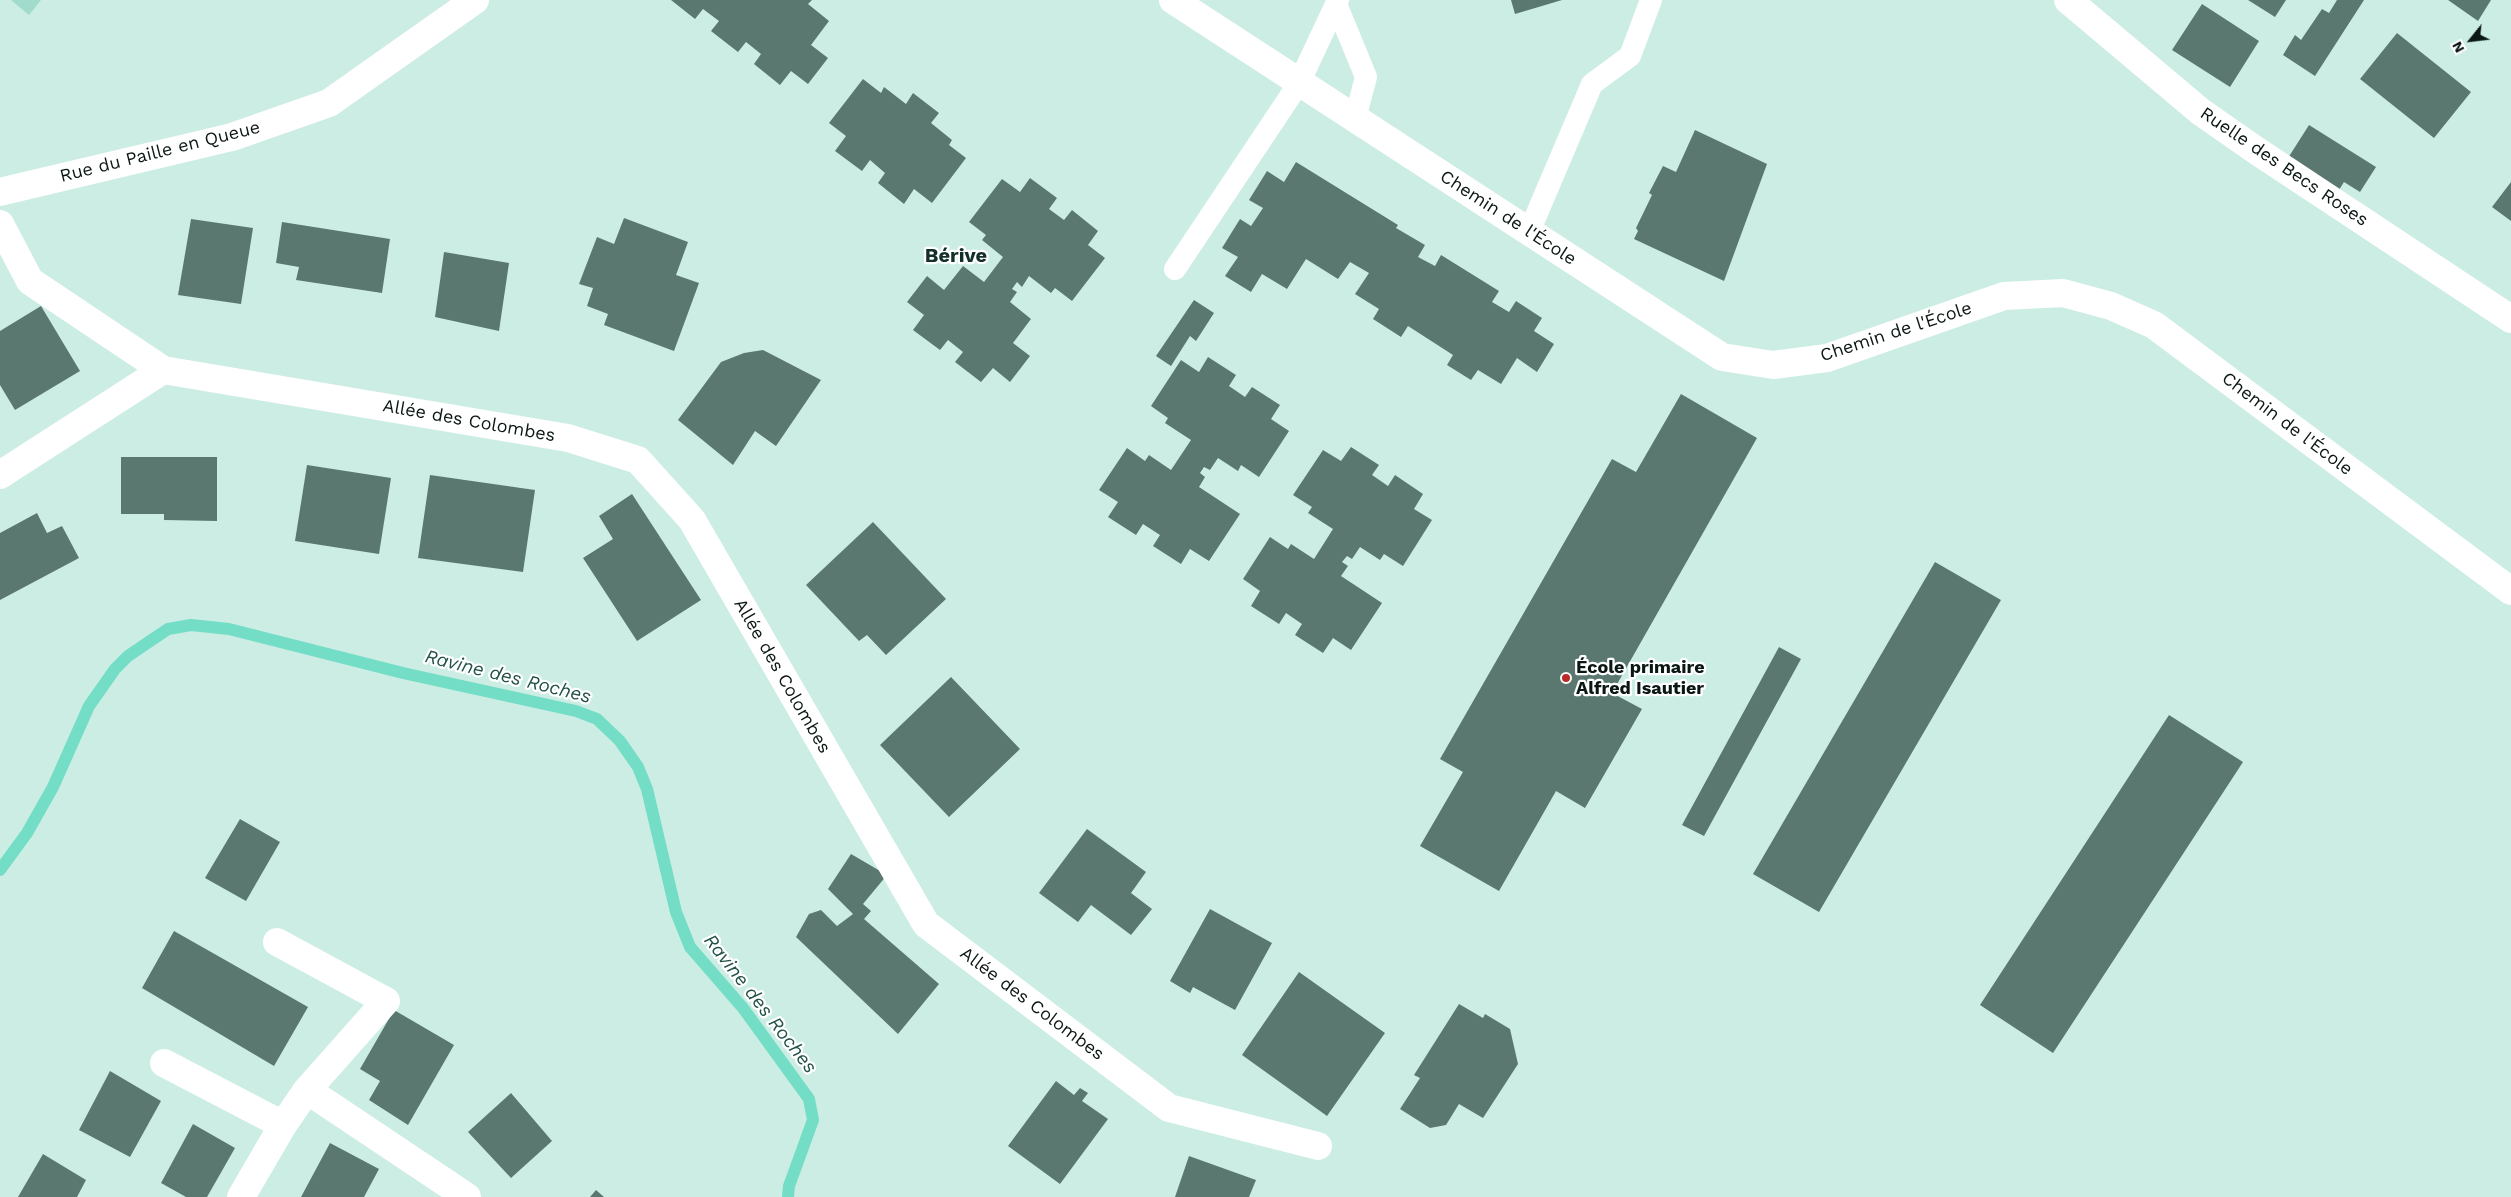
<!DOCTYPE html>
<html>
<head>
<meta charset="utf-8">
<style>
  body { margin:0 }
  #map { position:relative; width:2511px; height:1197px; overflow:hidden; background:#ccede4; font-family:"Work Sans",sans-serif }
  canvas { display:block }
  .north { position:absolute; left:2446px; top:15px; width:50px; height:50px; -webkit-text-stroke:4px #fff; paint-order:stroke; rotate:241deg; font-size:14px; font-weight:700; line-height:20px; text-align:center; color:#0b1714 }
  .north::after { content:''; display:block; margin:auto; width:18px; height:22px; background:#0b1714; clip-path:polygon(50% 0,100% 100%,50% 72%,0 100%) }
</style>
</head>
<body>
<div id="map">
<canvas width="2511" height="1197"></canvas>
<div class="north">N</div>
</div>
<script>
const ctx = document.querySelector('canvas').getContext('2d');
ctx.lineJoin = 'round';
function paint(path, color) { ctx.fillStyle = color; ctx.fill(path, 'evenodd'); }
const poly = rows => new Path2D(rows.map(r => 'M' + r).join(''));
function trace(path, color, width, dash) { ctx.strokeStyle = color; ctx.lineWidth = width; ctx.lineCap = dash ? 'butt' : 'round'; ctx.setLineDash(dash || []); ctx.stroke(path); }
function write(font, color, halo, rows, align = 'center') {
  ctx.font = font + ' "Work Sans",sans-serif'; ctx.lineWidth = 4.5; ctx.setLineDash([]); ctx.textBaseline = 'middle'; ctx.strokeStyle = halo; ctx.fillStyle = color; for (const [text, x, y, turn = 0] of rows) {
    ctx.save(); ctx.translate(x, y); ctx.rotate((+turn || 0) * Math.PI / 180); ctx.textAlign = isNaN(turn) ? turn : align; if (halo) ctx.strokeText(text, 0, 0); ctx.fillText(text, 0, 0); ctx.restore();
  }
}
const green = poly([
  [11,0,41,0,29,15]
]);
const stream = poly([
  [0,870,27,833,53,787,89,706,115,669,128,656,168,629,191,625,229,629,403,673,576,711,597,719,620,741,638,767,647,789,676,912,690,947,743,1008,809,1099,813,1120,789,1186,788,1197]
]);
const building = poly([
  [671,0,812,0,808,4,829,21,811,45,828,58,808,84,791,71,780,85,754,64,761,54,746,42,738,52,711,31,719,21,703,9,695,19],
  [1511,0,1562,0,1515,14],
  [2248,0,2286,0,2275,17],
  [2337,0,2364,0,2315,76,2283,55,2295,35,2301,40,2322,9,2329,13],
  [2448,0,2491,0,2478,21],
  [2202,4,2259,41,2230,87,2172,50],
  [2397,33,2471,92,2434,138,2360,79],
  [863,79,881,93,884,87,906,104,913,93,939,113,931,123,952,140,949,145,966,158,932,203,914,189,904,204,878,183,885,173,870,160,862,171,835,151,846,136,829,123],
  [2309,125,2376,167,2360,192,2344,182,2339,190,2288,158],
  [1695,130,1767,164,1724,281,1634,239,1638,231,1636,228,1652,195,1649,193,1663,166,1676,172],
  [1296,162,1398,225,1396,228,1425,245,1418,257,1435,266,1441,255,1499,291,1492,302,1509,312,1516,301,1542,318,1534,331,1554,344,1537,372,1517,358,1501,384,1478,370,1471,380,1447,365,1453,355,1408,326,1401,337,1373,319,1379,309,1355,294,1369,273,1350,262,1338,279,1306,259,1287,289,1262,274,1251,292,1225,276,1238,257,1222,248,1240,219,1251,226,1263,208,1249,200,1267,171,1284,182],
  [1030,178,1057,198,1049,209,1064,220,1072,210,1098,231,1088,245,1105,258,1072,301,1055,288,1051,293,1029,276,1022,287,1017,282,1012,289,1017,292,1010,302,1031,319,1013,343,1030,356,1010,382,993,368,981,382,955,362,963,352,948,340,940,350,913,330,924,315,907,302,927,276,944,290,963,266,984,282,1003,257,982,240,986,235,969,222,1002,179,1020,192],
  [2511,182,2511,221,2492,207],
  [624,218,688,242,676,275,699,283,674,351,604,325,608,314,587,306,593,288,579,284,597,237,614,244],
  [191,219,253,228,241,304,178,295],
  [282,222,390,239,382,293,296,280,299,267,276,263],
  [444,252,509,263,499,331,435,317],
  [1194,300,1214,313,1196,341,1190,336,1171,366,1156,356],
  [41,306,80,371,15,410,0,385,0,331],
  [763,350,821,380,776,446,755,431,733,465,678,420,721,362,744,353],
  [1208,357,1236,375,1229,386,1245,397,1252,387,1280,405,1271,419,1289,431,1259,477,1241,465,1238,471,1218,458,1210,470,1204,467,1200,473,1205,477,1199,487,1240,514,1209,561,1190,549,1181,564,1153,546,1160,535,1143,524,1136,535,1108,517,1118,502,1099,490,1127,448,1145,461,1149,455,1171,470,1191,440,1165,423,1168,418,1151,406,1181,360,1199,372],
  [1681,394,1757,438,1612,693,1642,709,1585,808,1556,791,1499,891,1420,846,1463,772,1440,759,1612,459,1636,472],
  [1351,447,1379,465,1372,475,1388,486,1395,475,1423,494,1414,509,1432,520,1403,566,1384,554,1380,560,1360,547,1352,559,1347,556,1342,562,1348,566,1341,576,1382,603,1351,650,1333,638,1323,653,1295,635,1302,624,1286,613,1279,624,1251,606,1260,591,1243,579,1270,537,1288,549,1291,544,1314,559,1333,529,1308,513,1312,507,1293,495,1323,450,1341,461],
  [121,457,217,457,217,521,164,520,164,514,121,514],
  [307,465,391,478,379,554,295,541],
  [430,475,535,490,523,572,418,558],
  [632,494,701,600,637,641,583,558,613,539,599,516],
  [37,513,47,533,62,526,79,558,0,600,0,533],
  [873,522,946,599,886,655,867,635,859,641,806,585],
  [1935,562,2001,600,1819,912,1753,874],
  [1779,647,1801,659,1704,836,1682,825],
  [951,677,1020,749,949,817,880,745],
  [2169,715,2243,762,2053,1053,1980,1005],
  [240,819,280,842,246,901,205,878],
  [1087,829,1146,872,1131,893,1152,909,1131,935,1091,905,1078,922,1039,893],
  [851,854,887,875,863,904,871,911,864,919,939,984,898,1034,796,937,809,914,821,910,837,926,853,914,828,889],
  [1210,909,1272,943,1235,1010,1193,987,1190,993,1170,981],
  [174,931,308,1007,274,1066,142,988],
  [1299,972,1385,1033,1327,1116,1242,1055],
  [1459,1004,1483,1018,1485,1014,1510,1029,1518,1064,1483,1118,1459,1104,1446,1125,1430,1128,1400,1109,1420,1078,1414,1075],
  [394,1010,454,1045,408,1125,369,1100,380,1081,360,1069],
  [110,1071,161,1101,130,1157,79,1130],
  [1056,1081,1074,1095,1080,1088,1088,1093,1082,1101,1108,1119,1060,1184,1008,1146],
  [511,1093,552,1141,511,1178,468,1132],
  [193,1124,235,1148,207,1197,186,1197,161,1183],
  [330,1143,379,1169,364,1197,301,1197],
  [43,1154,86,1180,77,1197,18,1197],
  [1189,1156,1256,1180,1249,1197,1175,1197],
  [596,1190,604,1197,590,1197]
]);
const lane = poly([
  [1336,4,1366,77,1355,119],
  [1529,232,1592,84,1630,56,1651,0],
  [1175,269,1299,83,1338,0]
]);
const street = poly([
  [1173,0,1722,357,1773,365,1827,358,2004,296,2063,293,2111,306,2154,325,2511,591],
  [2068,0,2201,112,2257,151,2511,319],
  [0,224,30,281,163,370,568,438,638,460,692,520,926,924,1169,1108,1318,1146],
  [0,475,163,370],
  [164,1063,283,1125],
  [307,1090,467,1197],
  [241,1197,283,1125,307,1090,386,1001,277,942]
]);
const secondary = poly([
  [0,192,232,137,329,103,475,0]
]);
const markers = [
  [1566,678,5,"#ba2b27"]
];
const streetNames = [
  ["Rue du Paille en Queue",160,152,-14],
  ["Ruelle des Becs Roses",2284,167,34],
  ["Chemin de l'École",1508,218,33],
  ["Chemin de l'École",1896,332,-18],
  ["Allée des Colombes",469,421,10],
  ["Chemin de l'École",2287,424,37],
  ["Allée des Colombes",782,676,60],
  ["Allée des Colombes",1032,1004,37]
];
const poiNames = [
  ["École primaire",1576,668],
  ["Alfred Isautier",1576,689]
];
const waterNames = [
  ["Ravine des Roches",508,677,14],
  ["Ravine des Roches",760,1004,52]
];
const quarterNames = [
  ["Bérive",956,256]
];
paint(green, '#a0dbcc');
trace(stream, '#73ddc6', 12);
paint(building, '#5a7870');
trace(lane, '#fff', 22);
trace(street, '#fff', 28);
trace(secondary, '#fff', 28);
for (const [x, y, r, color] of markers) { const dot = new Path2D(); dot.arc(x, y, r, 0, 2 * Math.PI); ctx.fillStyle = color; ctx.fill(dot); trace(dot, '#fff', 2); }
write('18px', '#0b1714', '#fff', streetNames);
write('bold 18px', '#0b1714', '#fff', poiNames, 'left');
write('italic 19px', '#235248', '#fff', waterNames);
write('bold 20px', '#132f29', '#fff', quarterNames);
</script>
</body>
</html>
